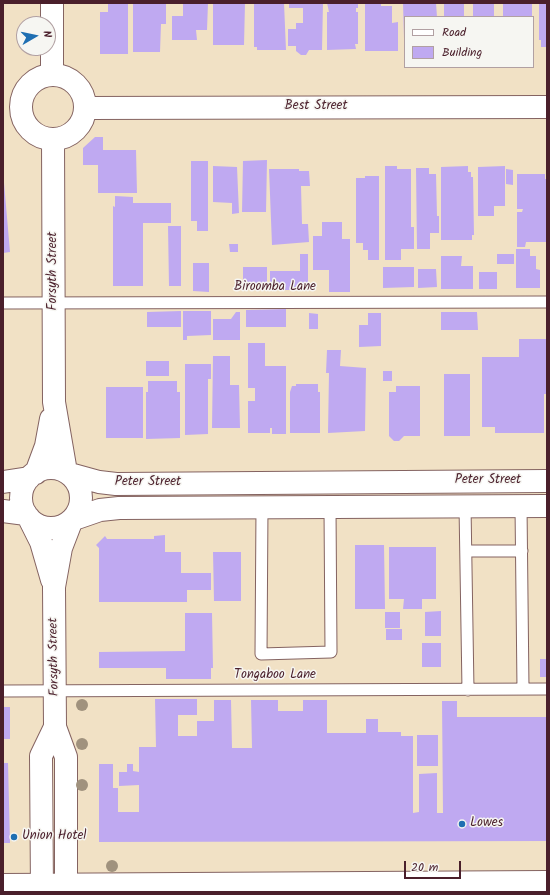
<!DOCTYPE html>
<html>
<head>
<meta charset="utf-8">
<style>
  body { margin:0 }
  #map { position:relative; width:550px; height:895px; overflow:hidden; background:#f1e1c5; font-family:Kalam,sans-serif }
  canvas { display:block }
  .frame { position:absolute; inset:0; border:4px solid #4a1f2b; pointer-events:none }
  .legend { position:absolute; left:404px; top:16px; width:130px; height:52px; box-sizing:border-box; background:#f6f6f2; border:1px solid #b1a0a2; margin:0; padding:5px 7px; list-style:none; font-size:12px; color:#4a1f2b }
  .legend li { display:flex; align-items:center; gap:8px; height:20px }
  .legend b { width:20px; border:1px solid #b1a0a2 }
  .north { position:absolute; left:16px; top:16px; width:40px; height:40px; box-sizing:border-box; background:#f6f6f2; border:1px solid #b1a0a2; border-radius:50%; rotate:81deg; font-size:11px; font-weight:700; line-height:16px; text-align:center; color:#4a1f2b }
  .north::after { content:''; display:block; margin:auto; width:14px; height:18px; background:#1f6fb2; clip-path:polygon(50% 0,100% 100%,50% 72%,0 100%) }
  .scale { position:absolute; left:404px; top:861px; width:57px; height:18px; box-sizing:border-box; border:2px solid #4a1f2b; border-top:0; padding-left:5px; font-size:12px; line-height:14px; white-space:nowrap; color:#4a1f2b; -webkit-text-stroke:3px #f6f6f2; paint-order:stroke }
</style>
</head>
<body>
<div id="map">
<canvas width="550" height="895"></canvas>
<div class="frame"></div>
<ul class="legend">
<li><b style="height:5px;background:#fff"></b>Road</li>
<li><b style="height:11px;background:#bfa9f1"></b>Building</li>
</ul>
<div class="north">N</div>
<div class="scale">20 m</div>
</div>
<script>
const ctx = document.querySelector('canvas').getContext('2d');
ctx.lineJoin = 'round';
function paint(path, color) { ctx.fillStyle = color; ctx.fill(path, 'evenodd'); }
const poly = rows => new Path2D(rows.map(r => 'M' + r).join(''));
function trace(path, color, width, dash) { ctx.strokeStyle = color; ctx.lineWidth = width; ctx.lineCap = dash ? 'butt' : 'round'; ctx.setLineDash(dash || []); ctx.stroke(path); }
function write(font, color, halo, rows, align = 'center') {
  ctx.font = font + ' Kalam,sans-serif'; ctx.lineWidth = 3; ctx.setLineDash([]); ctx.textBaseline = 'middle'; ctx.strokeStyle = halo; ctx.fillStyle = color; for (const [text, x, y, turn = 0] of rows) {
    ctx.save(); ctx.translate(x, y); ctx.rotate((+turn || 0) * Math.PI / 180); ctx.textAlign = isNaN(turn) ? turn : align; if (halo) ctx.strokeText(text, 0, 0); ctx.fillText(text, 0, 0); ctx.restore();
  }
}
const building = poly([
  [108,3,128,3,128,54,100,54,100,12,108,12],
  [133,3,166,3,166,24,161,24,160,52,133,52],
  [183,3,208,3,207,30,196,30,197,40,172,40,172,16,183,16],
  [213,3,245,3,244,45,213,45],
  [254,3,284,3,286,50,257,50,257,47,254,47],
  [289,3,323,3,322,50,309,50,306,55,301,55,296,51,296,46,288,46,288,29,296,29,296,23,303,23,303,8,289,8],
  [327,3,358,3,358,8,356,8,356,12,358,12,358,44,355,44,356,49,327,50,327,12,329,12],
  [365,3,381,3,381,6,392,6,392,23,398,22,398,51,365,51],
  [403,3,436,3,437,17,405,17,404,38],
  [444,3,464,3,464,17,444,17],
  [473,3,494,3,494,17,473,17],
  [503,3,532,3,532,17,503,17],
  [539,3,547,3,547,47,541,47,541,40,539,40],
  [95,137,103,137,103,150,136,150,137,193,98,193,98,165,83,165,83,148],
  [267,160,266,212,242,212,243,161],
  [191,161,208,161,208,231,197,231,197,221,191,221],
  [213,166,237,167,239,213,232,214,232,203,213,202],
  [385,166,397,166,397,169,411,169,411,227,414,227,414,249,401,249,401,260,385,260],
  [468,166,468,172,471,172,471,177,473,177,474,235,472,235,472,240,441,240,441,167],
  [505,166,505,206,494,206,494,216,478,216,478,167],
  [416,168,429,168,429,174,436,174,437,216,439,216,439,233,430,233,430,249,417,249],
  [269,169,299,169,299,171,309,171,310,186,301,186,302,224,308,224,309,242,272,245],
  [506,169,513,170,513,185,506,184],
  [3,171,10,252,3,253],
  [517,174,545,174,545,179,547,179,547,242,526,242,525,247,517,247,517,212,522,212,523,209,517,209],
  [365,176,379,176,379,260,368,260,368,250,363,250,363,243,356,243,356,178,365,178],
  [115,196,133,197,133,203,171,203,171,223,143,223,143,286,113,286,113,206,115,207],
  [322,222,342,222,342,239,350,239,350,292,329,292,329,270,313,270,313,236,322,236],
  [168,226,181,226,181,286,169,286],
  [229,244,238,244,238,252,230,252],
  [516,249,530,249,530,256,536,256,536,269,540,270,540,288,516,288],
  [300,254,308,254,308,290,270,290,270,271,300,271],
  [497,254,514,254,514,264,497,264],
  [441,256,462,256,461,266,473,266,473,289,441,289],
  [193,263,209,263,209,292,193,291],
  [243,267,267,267,267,287,243,287],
  [383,267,414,267,414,287,383,288],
  [418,269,436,269,437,287,418,288],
  [479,272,497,272,497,289,479,289],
  [286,309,286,327,246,327,246,310],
  [181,311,181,327,147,327,147,312],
  [183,311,211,311,211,335,187,336,187,340,183,340],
  [236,312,240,312,240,340,213,340,213,319,231,319],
  [441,312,477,312,478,330,441,330],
  [309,313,318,314,318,329,309,329],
  [368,313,381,313,381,346,359,347,359,325,368,325],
  [519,339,547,339,547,394,544,394,544,433,495,433,495,427,482,427,482,357,519,357],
  [248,343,265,343,265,366,286,366,286,434,272,434,272,428,270,428,270,433,248,433,248,401,255,401,255,388,248,388],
  [327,350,341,350,340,366,366,368,365,431,328,433,329,373,326,373],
  [213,356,230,356,230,385,239,385,240,428,212,428],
  [146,361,169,361,169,376,146,376],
  [185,364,211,364,211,379,208,379,208,434,185,435],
  [383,371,392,371,392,381,383,381],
  [444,374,470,374,470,436,444,436],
  [148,381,177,381,177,392,180,392,180,438,146,439,146,392,148,392],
  [296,384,318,384,318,392,320,392,320,433,290,433,290,392,292,386,296,386],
  [396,386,420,386,420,436,404,436,399,441,394,441,389,436,389,392,396,392],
  [106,387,143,387,143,438,106,438],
  [165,535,165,552,181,552,181,573,211,573,211,590,187,590,187,602,99,602,99,548,96,545,105,536,107,539,154,539,154,536],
  [355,545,384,545,385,609,355,609],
  [389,547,436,547,436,599,422,599,422,609,403,609,404,599,389,599],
  [213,552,241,552,241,601,214,601],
  [441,611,441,636,425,636,425,612],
  [385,612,400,612,400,628,385,628],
  [185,613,212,613,213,668,211,668,211,679,166,679,166,668,99,668,99,652,185,651],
  [386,629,402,629,402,640,386,640],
  [422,643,441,643,441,667,422,667],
  [540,659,547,659,547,677,540,677],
  [155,699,197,699,197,715,178,715,178,736,197,736,197,721,214,721,214,700,231,700,232,748,252,748,251,700,278,700,278,711,303,711,303,700,327,700,327,733,366,733,366,719,378,719,378,732,401,732,401,736,413,736,413,813,419,812,419,774,437,773,437,813,443,813,442,701,457,701,457,717,547,717,547,841,99,842,99,764,113,764,113,788,118,788,118,812,139,812,139,785,119,786,119,772,127,772,127,764,133,764,133,771,139,772,139,747,156,747],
  [3,707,10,707,10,739,3,739],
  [417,735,438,735,438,766,417,766],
  [3,763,8,763,10,843,3,843]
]);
const lane = poly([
  [3,303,547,302],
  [465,506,468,690],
  [521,506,523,689],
  [262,508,261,654,331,652,330,508],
  [466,551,522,551],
  [3,691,547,689]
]);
const street = poly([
  [52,3,52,75],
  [53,139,54,402,66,472],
  '21 498a30 30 0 1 1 60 0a30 30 0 1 1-60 0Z',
  [36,473,46,446,51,419],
  [70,474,99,482,116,484,547,481],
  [3,482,29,478],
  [3,511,26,514],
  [29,518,41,542,52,580],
  [74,519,100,510,119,508,547,506],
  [42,892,41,756,55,727],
  [66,892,66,757,55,727,54,587,61,548,71,522]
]);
const secondary = poly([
  '21 107a32 32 0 1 1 64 0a32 32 0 1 1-64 0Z',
  [85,108,547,107],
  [3,885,547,882]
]);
const trees = [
  [82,705],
  [82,744],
  [82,785],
  [112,866]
];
const markers = [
  [462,824,4,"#1f6fb2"],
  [14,837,4,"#1f6fb2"]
];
const streetNames = [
  ["Best Street",316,107],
  ["Forsyth Street",54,271,-90],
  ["Biroomba Lane",275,288],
  ["Peter Street",488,481],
  ["Peter Street",148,483],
  ["Forsyth Street",55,657,-91],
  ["Tongaboo Lane",275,676]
];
const poiNames = [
  ["Lowes",470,824],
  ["Union Hotel",22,837]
];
paint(building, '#bfa9f1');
trace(lane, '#846361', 13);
trace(street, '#846361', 24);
trace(secondary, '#846361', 24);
trace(lane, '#fff', 11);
trace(street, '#fff', 22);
trace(secondary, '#fff', 22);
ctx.fillStyle = '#a0927e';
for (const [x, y] of trees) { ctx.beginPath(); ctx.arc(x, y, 6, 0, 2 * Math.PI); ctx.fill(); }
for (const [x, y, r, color] of markers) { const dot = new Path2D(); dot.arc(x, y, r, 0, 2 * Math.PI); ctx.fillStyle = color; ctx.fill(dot); trace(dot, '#f6f6f2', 1.5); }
write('13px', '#4a1f2b', '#f6f6f2', streetNames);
write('13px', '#4a1f2b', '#f6f6f2', poiNames, 'left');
</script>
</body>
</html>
